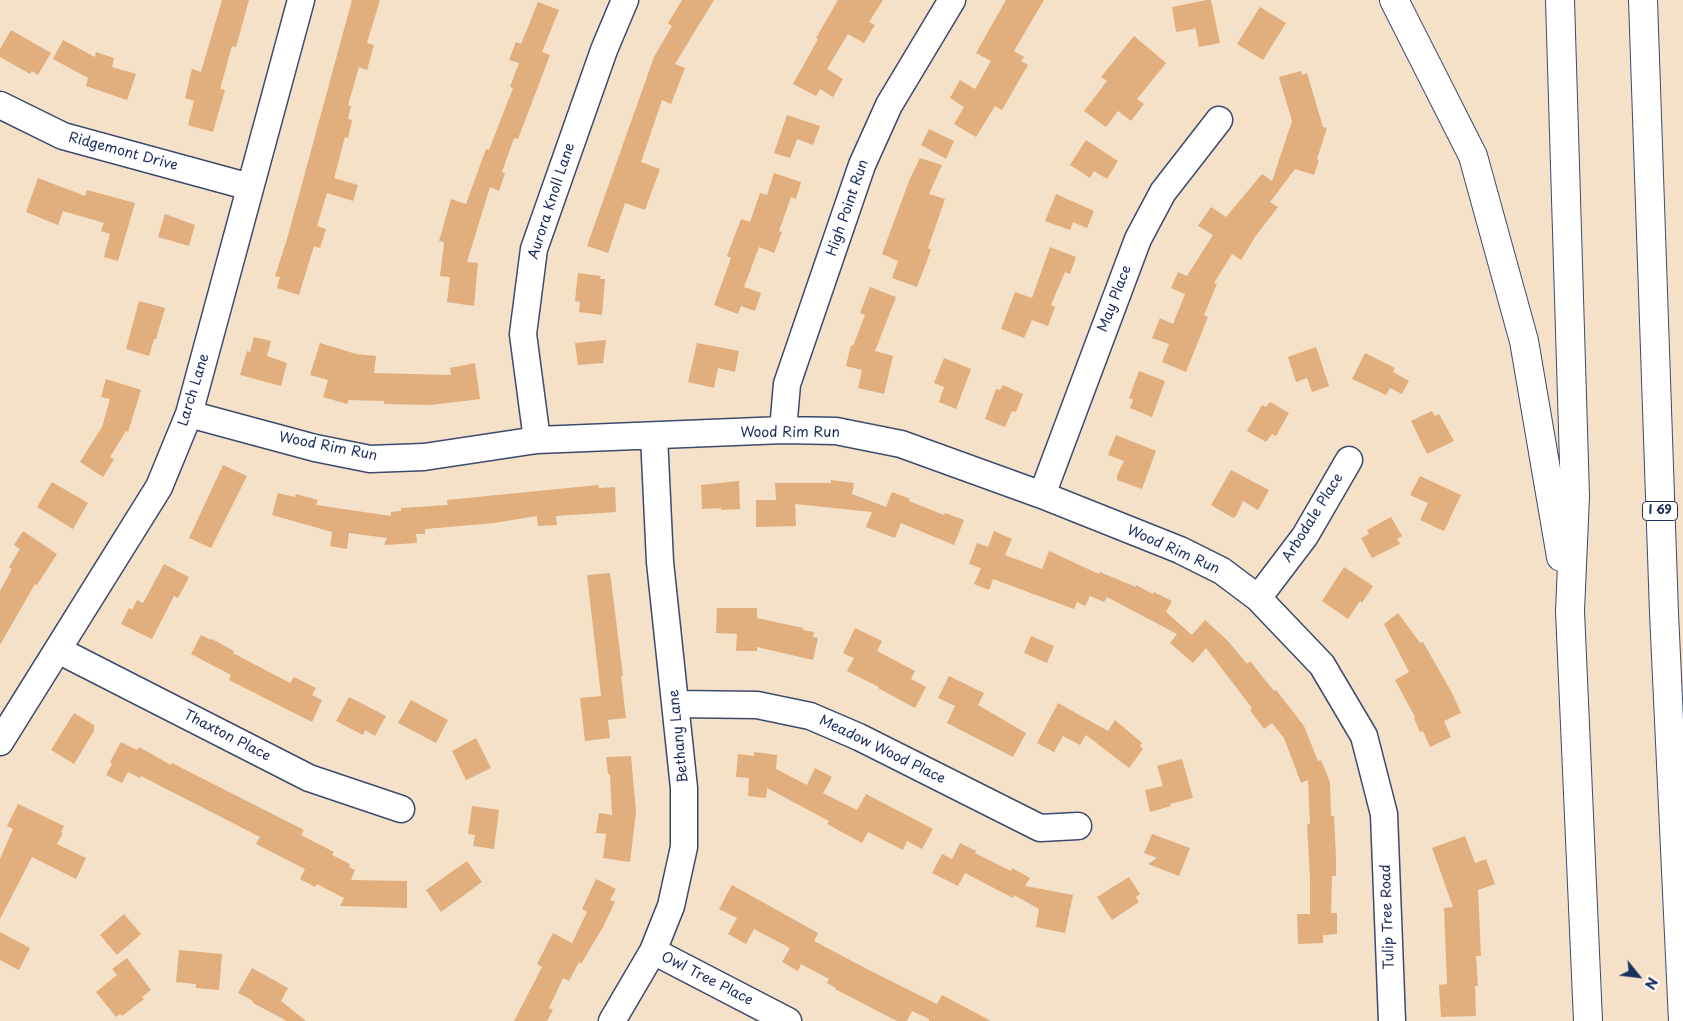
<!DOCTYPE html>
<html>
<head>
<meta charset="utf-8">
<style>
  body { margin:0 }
  #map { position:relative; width:1683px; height:1021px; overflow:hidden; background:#f5e1c8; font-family:"Playpen Sans",sans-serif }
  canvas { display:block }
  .north { position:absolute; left:1613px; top:951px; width:50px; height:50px; -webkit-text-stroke:4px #fff; paint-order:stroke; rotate:119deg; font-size:14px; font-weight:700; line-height:20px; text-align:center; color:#1b2f5e }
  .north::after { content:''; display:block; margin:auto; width:18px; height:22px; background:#1b2f5e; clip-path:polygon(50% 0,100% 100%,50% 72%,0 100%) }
</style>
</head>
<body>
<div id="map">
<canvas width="1683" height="1021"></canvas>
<div class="north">N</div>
</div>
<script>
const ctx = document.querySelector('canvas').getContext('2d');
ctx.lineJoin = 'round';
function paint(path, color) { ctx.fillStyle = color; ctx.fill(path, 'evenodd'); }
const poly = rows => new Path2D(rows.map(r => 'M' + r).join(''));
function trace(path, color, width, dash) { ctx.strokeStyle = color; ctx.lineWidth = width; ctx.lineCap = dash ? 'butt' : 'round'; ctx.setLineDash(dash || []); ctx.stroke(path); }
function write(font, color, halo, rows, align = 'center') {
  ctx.font = font + ' "Playpen Sans",sans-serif'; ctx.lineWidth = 4; ctx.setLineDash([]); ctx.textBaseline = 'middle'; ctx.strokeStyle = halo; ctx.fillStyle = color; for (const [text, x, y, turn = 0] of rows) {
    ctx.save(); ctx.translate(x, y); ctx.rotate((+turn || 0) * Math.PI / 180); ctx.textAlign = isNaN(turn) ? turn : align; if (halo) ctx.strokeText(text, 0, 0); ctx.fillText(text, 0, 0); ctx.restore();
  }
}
const building = poly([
  [222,0,249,0,236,47,232,46,220,89,225,90,213,132,188,125,194,101,185,98,192,69,201,72],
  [352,0,380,0,367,43,374,45,367,70,359,67,348,105,351,106,348,119,352,120,348,138,345,137,334,178,358,185,353,201,327,193,317,226,326,229,320,248,314,246,299,295,277,288,280,277,275,276,287,239],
  [682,0,714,0,675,64,685,68,671,104,662,100,641,162,660,169,645,210,625,203,608,253,587,246,654,57,672,26,668,23],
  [838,0,883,0,869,22,875,25,864,43,848,34,827,69,843,79,833,97,820,89,816,96,793,84,818,39,816,38],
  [1006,0,1044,0,1014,51,1024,57,1021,61,1028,65,1002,110,995,106,976,137,954,124,964,107,950,98,960,80,975,89,991,61,976,53],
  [1207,0,1211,0,1220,43,1199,47,1195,27,1194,29,1176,32,1172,7],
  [538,2,559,10,542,52,550,55,518,139,514,138,502,172,505,173,499,191,490,187,467,262,478,263,474,306,447,302,450,277,440,276,444,242,439,241,451,199,466,204,486,149,489,150,513,88,510,87,519,63,509,60,516,42,521,44],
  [1260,7,1286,23,1263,60,1237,44],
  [11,30,51,53,38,75,32,71,30,74,0,57,0,49],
  [1134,36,1166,63,1137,99,1144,104,1131,121,1118,111,1106,127,1084,111,1107,81,1101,77],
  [63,40,95,57,96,52,114,58,112,67,136,74,127,100,86,86,88,78,53,59],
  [1301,71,1302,75,1307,73,1323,127,1327,128,1317,159,1319,160,1314,175,1295,169,1270,202,1278,207,1255,237,1241,260,1232,254,1214,283,1217,284,1204,315,1208,317,1186,372,1162,362,1169,344,1152,338,1160,318,1173,324,1185,294,1171,288,1178,272,1187,276,1213,235,1198,226,1211,207,1226,217,1262,174,1272,181,1292,121,1279,77],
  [787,115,820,126,813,145,797,139,790,158,774,153],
  [929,129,954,141,946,159,921,145],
  [1086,140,1118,161,1107,179,1094,171,1090,178,1070,165],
  [920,158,942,165,929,194,945,199,928,248,931,250,917,287,892,278,898,261,882,254,909,181],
  [774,173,801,182,796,199,791,197,779,231,782,232,774,253,759,247,744,287,761,293,755,311,741,306,738,314,714,305,731,258,727,256,741,219,750,222,760,193,767,195],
  [38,178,85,196,87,190,135,203,118,261,104,257,110,234,101,231,104,223,63,211,58,225,26,212],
  [1056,194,1094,211,1087,228,1073,222,1070,230,1045,221],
  [165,214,195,225,189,246,158,237],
  [1050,247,1076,257,1070,274,1065,272,1051,305,1055,307,1048,326,1032,320,1024,338,1001,329,1015,292,1032,298],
  [578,273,601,276,600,279,605,279,602,315,579,312,580,302,575,301],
  [870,287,896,297,875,351,893,356,884,394,858,388,862,370,846,366,851,345,853,346,865,315,860,313],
  [139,301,165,308,156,339,154,339,149,356,126,349],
  [254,337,271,341,267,356,287,363,281,386,240,375,247,351,250,352],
  [606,340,603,363,578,365,575,343],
  [320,343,356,354,376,356,374,373,451,375,450,368,475,363,480,399,431,405,384,404,384,401,349,400,347,404,323,397,328,380,310,375],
  [697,343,739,351,735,372,718,368,714,388,688,382],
  [1316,347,1329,386,1312,392,1307,378,1296,382,1288,357],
  [1365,353,1395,368,1393,372,1409,381,1402,394,1390,388,1386,395,1352,379],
  [944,358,971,369,956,409,939,402,944,387,934,383],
  [1139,371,1165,381,1152,417,1130,408,1133,400,1129,398],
  [106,379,141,390,128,432,126,431,110,457,114,459,103,477,80,462,102,427,110,399,101,397],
  [1003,385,1023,394,1016,412,1012,411,1005,427,985,419,996,389,1000,390],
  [1270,402,1289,413,1276,436,1272,434,1266,442,1247,431,1262,405,1266,407],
  [1432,411,1435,416,1439,414,1454,441,1427,454,1411,421],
  [1116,435,1156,451,1142,489,1117,480,1117,475,1124,461,1108,455],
  [223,465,247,476,211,548,189,538],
  [1231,470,1269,490,1258,510,1243,501,1236,516,1233,518,1211,505],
  [1420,476,1461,495,1444,531,1420,520,1428,503,1410,495],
  [831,480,854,483,852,494,886,507,892,492,910,499,909,501,944,515,945,513,964,520,954,545,901,523,895,538,866,527,872,512,795,504,796,526,756,527,756,500,776,500,775,483,831,483],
  [739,481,740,509,721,510,721,508,702,509,701,485],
  [52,482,88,503,73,529,37,507],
  [598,485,599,488,615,487,616,512,556,516,557,525,538,526,537,516,494,523,425,529,425,534,416,534,417,543,384,545,387,538,349,533,347,549,330,546,332,532,272,515,278,493,295,497,296,494,318,500,316,505,391,516,391,512,401,511,401,508,448,505,447,500],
  [1391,517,1402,536,1397,539,1400,544,1372,558,1361,538,1369,534,1367,530],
  [23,531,57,554,37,585,35,584,0,645,0,591,12,569,9,567,20,549,14,545],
  [994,531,1012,539,1005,555,1042,569,1049,551,1099,574,1100,572,1136,587,1136,585,1153,594,1154,592,1172,601,1166,612,1192,635,1205,620,1228,641,1247,664,1250,661,1274,691,1276,690,1304,726,1318,761,1321,760,1330,782,1331,816,1334,816,1336,858,1336,876,1332,876,1331,913,1337,913,1337,934,1323,935,1323,943,1298,944,1297,914,1310,914,1310,878,1307,824,1310,824,1308,780,1301,783,1284,738,1272,723,1264,729,1250,710,1252,708,1206,648,1193,663,1170,643,1177,634,1107,597,1104,602,1090,596,1085,606,1077,602,1074,609,993,579,989,590,974,584,981,568,969,564,977,543,988,547],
  [164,564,189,577,178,598,174,596,152,639,121,624,129,608,132,610,137,600,143,603],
  [1344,567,1373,586,1362,603,1360,601,1348,619,1322,601],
  [610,573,623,675,621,676,626,718,608,720,610,738,585,741,580,698,601,696,587,575],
  [717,608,757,608,757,618,803,628,803,630,814,632,813,637,818,638,813,660,757,647,757,651,736,651,737,634,716,633],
  [1398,613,1420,643,1423,642,1452,693,1461,713,1444,721,1451,737,1430,747,1423,731,1420,732,1414,718,1415,717,1395,680,1409,672,1384,624],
  [855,628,882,641,877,651,915,671,911,679,926,687,915,708,878,688,879,687,847,671,854,658,843,653],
  [201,635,211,640,212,639,234,651,233,653,290,683,294,677,316,688,312,695,322,700,312,722,229,680,231,675,191,654],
  [1031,636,1054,646,1047,663,1024,653],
  [949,676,984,693,978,705,1026,733,1013,757,947,723,955,706,938,698],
  [349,697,386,716,375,736,365,730,363,735,336,721],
  [411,700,448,720,436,743,398,723],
  [1058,703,1108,731,1115,720,1142,743,1140,746,1143,749,1129,768,1086,735,1080,745,1063,736,1054,752,1037,743],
  [74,713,94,725,94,731,74,764,51,750],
  [476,738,491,768,466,780,452,751],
  [121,742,137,750,139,747,171,765,172,763,304,830,301,835,334,852,332,855,350,864,349,867,355,870,351,880,407,881,407,908,340,906,344,898,317,884,315,887,300,879,305,869,256,844,260,837,141,776,140,778,128,772,122,783,106,775,112,764,110,762],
  [754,752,777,755,776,769,807,785,815,768,832,777,823,793,857,810,866,794,933,829,922,849,907,841,903,850,868,832,862,843,827,824,829,821,767,788,766,798,748,796,749,778,736,777,738,754,754,756],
  [631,756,636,812,630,862,603,858,606,834,596,833,599,813,612,815,610,774,608,774,606,757],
  [1182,759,1193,798,1170,804,1171,806,1150,812,1145,790,1163,786,1157,766],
  [18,804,64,826,61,832,63,833,57,844,86,858,76,879,32,857,0,919,0,859,13,829,7,826],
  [472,806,499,810,494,849,473,846,475,835,468,834],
  [1152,834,1190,848,1179,876,1148,864,1157,858,1144,853],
  [1465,836,1475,863,1486,859,1495,884,1478,890,1481,956,1476,956,1478,986,1475,986,1476,1016,1441,1017,1439,985,1447,984,1444,908,1453,907,1432,848],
  [960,843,976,851,975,853,1011,871,1012,868,1030,878,1025,886,1073,895,1065,933,1036,927,1039,909,1014,895,1013,898,965,873,958,886,932,873,942,854,952,859],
  [467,861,482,882,441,912,426,890],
  [1129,877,1140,894,1136,897,1139,902,1112,920,1097,897],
  [596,879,616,889,610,900,615,902,603,927,581,964,579,962,569,981,563,978,549,1008,553,1010,547,1021,514,1021,542,967,537,964,553,933,572,943,587,912,582,909],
  [732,885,818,933,814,941,867,969,937,1004,942,995,991,1021,929,1021,929,1019,912,1011,907,1021,897,1021,835,989,836,988,827,983,829,979,801,964,798,971,782,962,790,948,754,929,746,944,728,934,737,918,719,909],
  [124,914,141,934,117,955,100,935],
  [0,932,30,948,19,970,0,960],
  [179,950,222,954,219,990,196,988,196,984,176,982],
  [127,958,151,990,142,997,144,999,122,1016,120,1014,116,1017,96,992,117,975,112,969],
  [252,968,288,988,281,1001,306,1021,287,1021,253,1003,253,1001,238,993]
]);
const minor = poly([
  [0,105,63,136,250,187],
  [189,414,315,448,370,459,424,457,537,440,783,430,836,431,901,444,1042,495,1180,550,1222,571,1258,598,1322,665,1364,736,1384,814,1392,1021],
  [783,430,787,384,862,165,889,105,952,0],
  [537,440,523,334,534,249,604,50,625,0],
  [1042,495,1138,239,1163,192,1219,120],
  [1258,598,1305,536,1349,460],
  [58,650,309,778,401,809],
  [676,704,757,705,810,716,859,737,1040,828,1078,826],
  [0,742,159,487,189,414,301,0],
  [653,951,788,1021],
  [612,1021,653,951,671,906,684,847,684,788,660,562,654,436]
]);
const highway = poly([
  [1394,0,1473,156,1524,341,1561,557],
  [1560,0,1575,496,1570,611,1588,1021],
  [1643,0,1664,613,1683,1021]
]);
const shields = [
  [1660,511,35]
];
const shieldNames = [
  ["I 69",1660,511]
];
const streetNames = [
  ["Ridgemont Drive",123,152,15],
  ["Aurora Knoll Lane",552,201,-72],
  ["High Point Run",848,208,-71],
  ["May Place",1115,299,-69],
  ["Larch Lane",194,390,-73],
  ["Wood Rim Run",790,433],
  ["Wood Rim Run",328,447,11],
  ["Arbodale Place",1313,518,-58],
  ["Wood Rim Run",1173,550,24],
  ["Thaxton Place",227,736,27],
  ["Bethany Lane",679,736,-96],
  ["Meadow Wood Place",882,750,26],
  ["Tulip Tree Road",1388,917,-92],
  ["Owl Tree Place",707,979,27]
];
paint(building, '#e1ae7d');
trace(minor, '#3c4a6e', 29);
trace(highway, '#3c4a6e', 30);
trace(minor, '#fff', 26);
trace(highway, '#fff', 28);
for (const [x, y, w] of shields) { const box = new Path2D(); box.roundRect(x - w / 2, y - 9.5, w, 19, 4); ctx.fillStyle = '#fff'; ctx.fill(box); trace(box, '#1b2f5e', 1); }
write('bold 12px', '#1b2f5e', null, shieldNames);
write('14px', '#1b2f5e', '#fff', streetNames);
</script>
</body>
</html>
